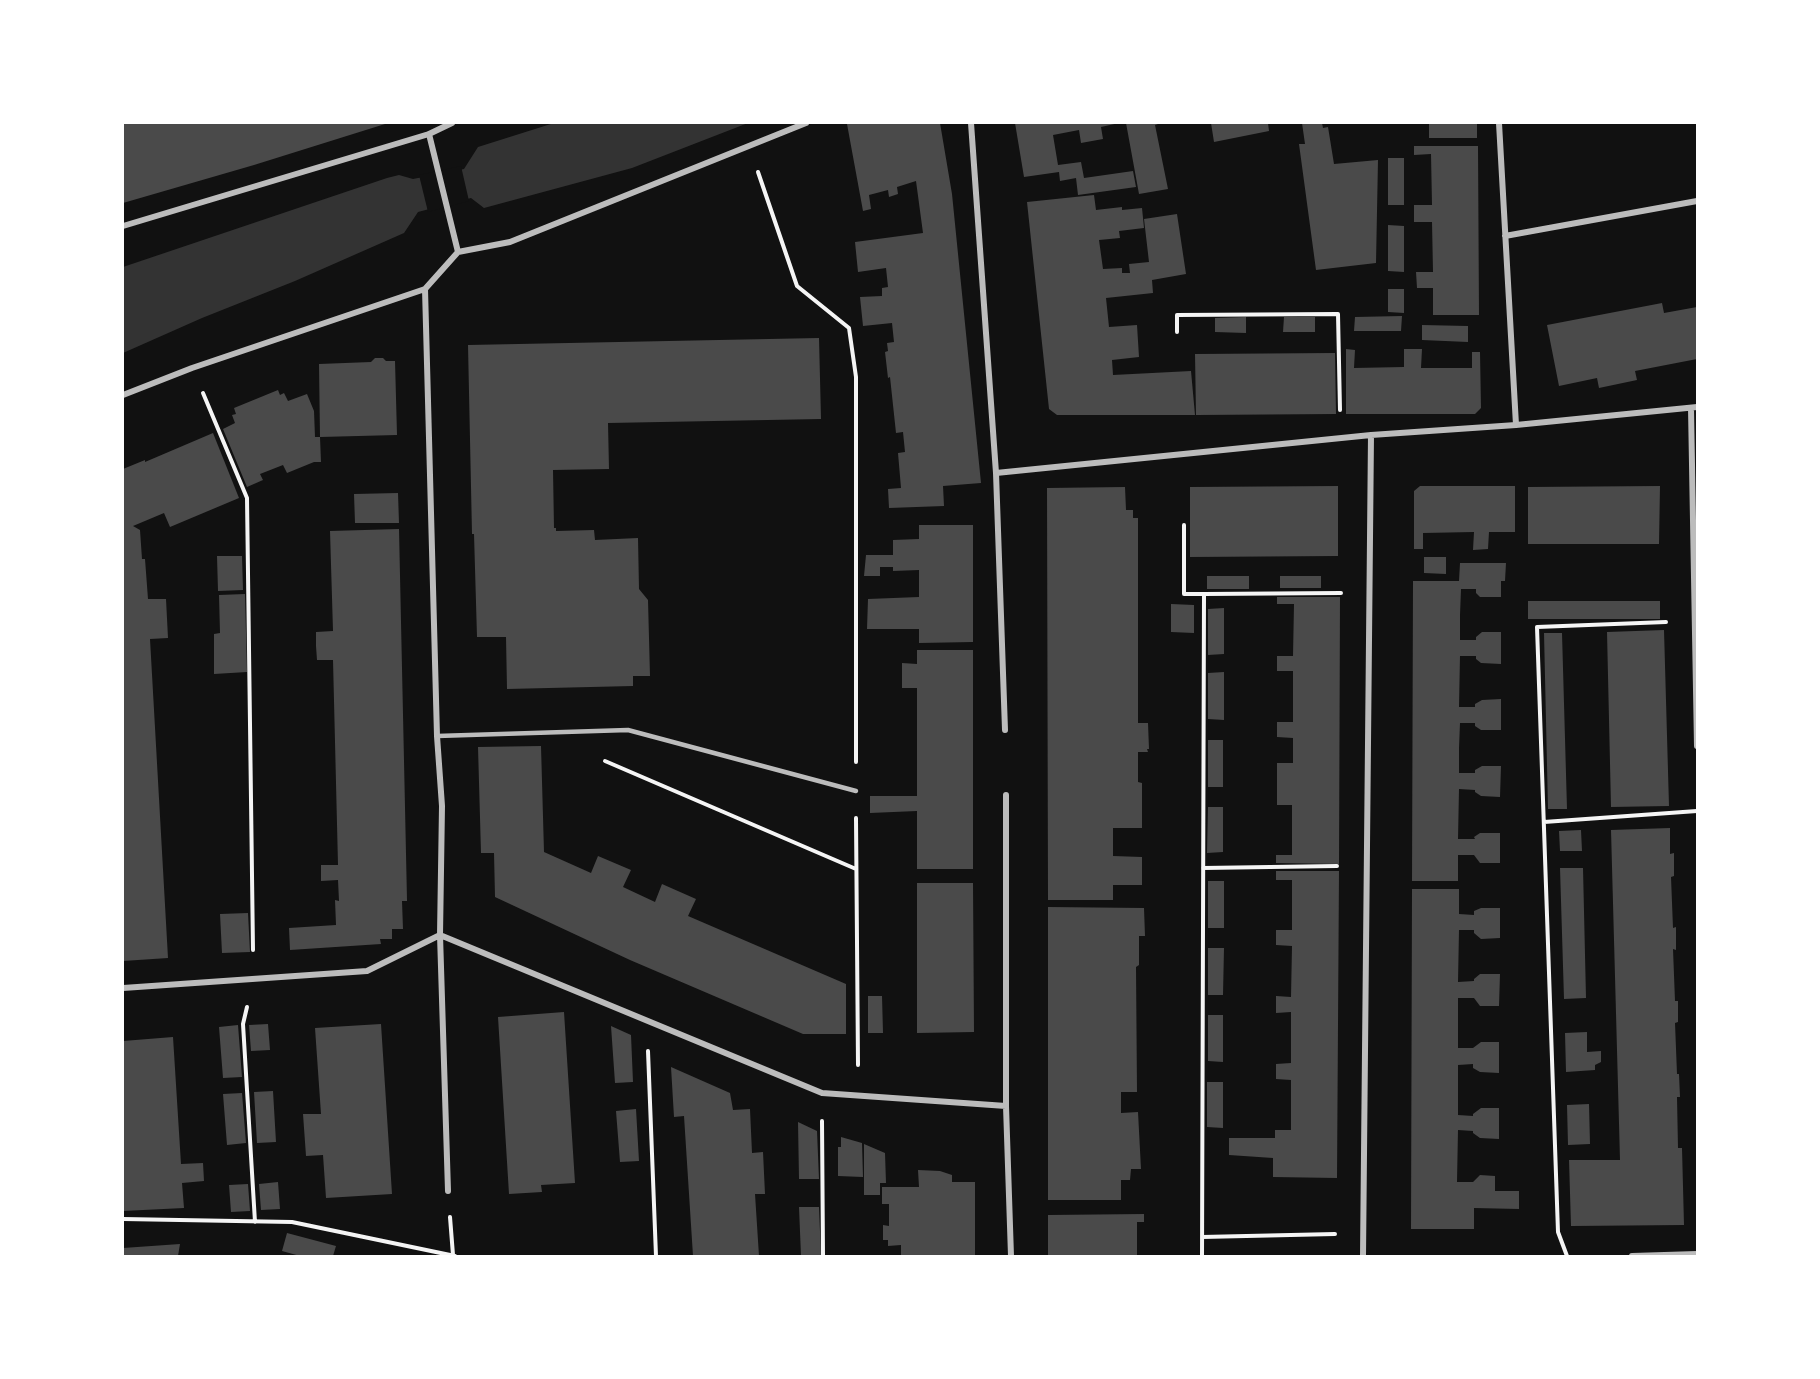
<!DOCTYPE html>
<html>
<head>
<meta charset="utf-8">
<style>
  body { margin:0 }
  #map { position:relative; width:1820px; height:1379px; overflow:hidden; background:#111; font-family:"Asap Condensed",sans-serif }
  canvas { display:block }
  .frame { position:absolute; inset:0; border:124px solid #fff; pointer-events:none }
</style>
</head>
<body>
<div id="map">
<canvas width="1820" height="1379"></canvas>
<div class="frame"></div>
</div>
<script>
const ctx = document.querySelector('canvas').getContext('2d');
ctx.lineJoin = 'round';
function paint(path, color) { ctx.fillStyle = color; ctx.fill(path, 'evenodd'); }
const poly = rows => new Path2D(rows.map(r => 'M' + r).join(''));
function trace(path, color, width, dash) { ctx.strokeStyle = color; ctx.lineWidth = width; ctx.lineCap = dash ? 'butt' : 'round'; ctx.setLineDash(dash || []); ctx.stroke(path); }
const water = poly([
  [554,123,748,123,632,168,484,208,471,198,418,212,404,233,295,281,202,318,123,353,123,267,387,178,399,175,413,179,464,169,478,147]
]);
const pier = poly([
  [461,166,469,201,428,212,419,175]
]);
const building = poly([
  [123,123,385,123,385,124,254,165,123,203],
  [940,123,952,194,981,483,943,486,944,506,889,508,888,489,901,488,898,453,905,452,903,432,896,433,890,377,888,378,885,352,888,351,887,343,894,342,892,323,863,326,860,297,882,296,882,288,888,287,886,268,858,272,855,242,923,233,916,181,897,187,898,194,889,197,888,190,869,195,871,209,863,211,847,124],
  [1015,123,1119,123,1101,127,1103,139,1081,143,1079,130,1053,135,1058,165,1081,162,1084,178,1133,171,1136,187,1078,195,1076,178,1060,181,1059,172,1024,177],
  [1126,123,1161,123,1155,125,1168,189,1139,194],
  [1211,123,1268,123,1269,131,1214,142],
  [1302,123,1322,123,1323,128,1328,127,1334,164,1378,160,1376,263,1316,270,1299,144,1305,144],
  [1429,123,1477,123,1477,138,1429,138],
  [1414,146,1478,146,1479,315,1433,315,1433,288,1417,288,1416,272,1433,272,1432,222,1414,222,1414,205,1432,205,1431,154,1414,155],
  [1388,158,1404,158,1404,205,1388,205],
  [1094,195,1096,210,1122,207,1122,210,1142,208,1144,228,1119,231,1120,238,1099,240,1103,269,1122,268,1122,273,1130,273,1129,264,1149,262,1144,219,1177,214,1186,274,1152,280,1153,293,1106,298,1109,327,1137,325,1139,357,1112,360,1113,375,1191,371,1195,415,1057,415,1049,409,1027,202],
  [1388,225,1404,226,1404,272,1388,271],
  [1388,289,1404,289,1404,313,1388,312],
  [1662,303,1664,313,1697,307,1697,359,1635,371,1637,380,1599,388,1597,378,1559,386,1547,325],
  [1402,316,1401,331,1354,331,1355,317],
  [1246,317,1246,333,1215,332,1215,318],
  [1284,317,1315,317,1315,332,1283,332],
  [1422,325,1468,326,1468,342,1422,340],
  [819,338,821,419,608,423,609,469,553,470,554,528,556,528,556,531,594,530,595,540,638,538,639,589,648,600,650,676,633,676,633,686,507,689,506,637,477,637,474,534,472,534,468,345],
  [1346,349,1355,350,1354,368,1404,367,1404,349,1422,349,1421,368,1472,368,1472,352,1480,352,1481,408,1475,414,1346,414],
  [1335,353,1336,414,1196,415,1195,354],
  [375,358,383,358,386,361,395,361,397,435,320,437,319,364,371,362],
  [278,390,280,395,284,393,288,401,307,394,314,411,315,437,320,437,321,462,314,462,287,473,283,465,260,474,263,480,247,487,223,429,235,423,232,415,236,414,234,408],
  [213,433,239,498,170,527,164,513,133,526,140,530,142,559,145,559,148,599,166,599,168,638,150,639,168,958,123,961,123,469,145,460,145,462],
  [1338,486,1338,556,1190,557,1190,487],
  [1420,486,1515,486,1515,532,1489,532,1488,549,1473,550,1474,532,1423,533,1423,549,1414,549,1414,491],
  [1660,486,1659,544,1528,544,1528,487],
  [1125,487,1126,510,1133,510,1133,518,1138,518,1138,723,1148,723,1149,749,1147,749,1148,752,1138,752,1138,782,1142,783,1142,828,1113,828,1113,856,1142,857,1142,885,1113,885,1113,900,1048,900,1047,488],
  [398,493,399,523,355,523,354,494],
  [919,525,973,525,973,642,919,643,919,629,867,629,868,599,919,597,919,570,893,571,893,567,880,567,880,576,864,576,866,555,893,555,893,540,919,539],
  [399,529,407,900,407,901,402,901,403,929,392,929,392,939,380,939,381,944,290,950,289,928,336,925,335,900,339,901,338,880,321,881,321,865,338,865,333,660,317,660,316,646,316,632,333,631,330,531],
  [217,556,242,556,243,590,218,591],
  [1424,557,1446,557,1446,574,1424,573],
  [1460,563,1506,563,1505,581,1501,581,1501,597,1480,597,1476,593,1476,589,1461,589,1460,615,1460,640,1476,640,1476,637,1482,632,1501,632,1501,664,1481,663,1476,659,1476,656,1460,656,1459,707,1475,707,1475,704,1482,700,1501,699,1501,730,1481,730,1475,726,1475,723,1460,723,1459,748,1459,773,1475,773,1475,770,1482,766,1501,766,1500,797,1481,796,1475,792,1475,790,1459,789,1458,839,1475,839,1474,837,1480,833,1500,833,1500,863,1480,863,1474,855,1458,855,1458,881,1412,881,1413,581,1459,581],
  [1207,576,1249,576,1249,589,1207,589],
  [1280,576,1321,576,1321,588,1280,588],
  [245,594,247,672,214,674,214,634,220,633,219,595],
  [1277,597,1340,597,1339,864,1276,863,1276,855,1292,855,1292,805,1277,805,1277,763,1293,763,1293,738,1277,737,1277,722,1293,722,1293,671,1277,671,1277,656,1293,656,1294,604,1277,604],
  [1528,601,1660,601,1660,619,1528,619],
  [1171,604,1194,605,1194,633,1171,632],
  [1224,608,1224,654,1208,655,1208,609],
  [1664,630,1669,806,1611,807,1607,632],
  [1544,633,1562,633,1567,809,1548,809],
  [917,650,973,650,973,869,917,869,917,811,870,813,870,796,917,796,917,688,902,688,902,663,917,664],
  [1224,672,1224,720,1208,719,1208,673],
  [1208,740,1223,740,1223,787,1208,787],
  [541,746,544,852,591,873,598,856,631,870,623,887,655,902,662,884,696,899,688,916,846,984,846,1034,803,1034,630,960,495,897,494,853,481,853,478,747],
  [1208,807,1223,807,1223,852,1207,853],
  [1670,828,1670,854,1674,853,1674,876,1671,877,1673,928,1676,927,1676,950,1673,949,1675,1001,1678,1001,1678,1022,1675,1023,1677,1074,1679,1074,1680,1097,1677,1097,1678,1148,1682,1148,1684,1225,1571,1226,1569,1160,1620,1160,1611,830],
  [1581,830,1582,851,1560,851,1559,831],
  [1560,868,1583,868,1586,998,1564,999],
  [1276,871,1339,871,1337,1178,1273,1177,1273,1158,1229,1155,1229,1138,1275,1138,1275,1130,1291,1130,1291,1080,1276,1079,1276,1064,1291,1063,1291,1012,1276,1013,1276,996,1291,997,1292,946,1276,945,1276,930,1292,930,1292,880,1276,880],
  [1208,881,1224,881,1224,928,1208,928],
  [917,883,973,883,974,1032,917,1033],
  [1412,889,1459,889,1459,914,1474,915,1474,911,1481,908,1500,908,1500,938,1481,939,1474,933,1474,930,1459,930,1458,982,1474,981,1474,979,1480,974,1500,974,1499,1006,1480,1006,1474,998,1458,998,1458,1048,1473,1048,1481,1042,1499,1042,1499,1073,1480,1072,1473,1068,1473,1064,1458,1065,1458,1115,1473,1116,1473,1114,1481,1108,1499,1108,1499,1139,1480,1138,1473,1133,1473,1131,1458,1130,1457,1182,1473,1182,1480,1175,1495,1176,1495,1191,1519,1191,1519,1209,1474,1208,1474,1229,1411,1229],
  [1048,907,1144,908,1145,936,1139,936,1139,965,1136,967,1137,1092,1121,1092,1121,1113,1138,1112,1141,1169,1131,1169,1130,1180,1121,1180,1121,1200,1048,1200],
  [248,913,250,952,222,953,220,914],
  [1208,948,1224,948,1223,995,1208,995],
  [868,996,882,996,883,1033,868,1033],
  [564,1012,575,1183,541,1185,542,1192,509,1194,498,1017],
  [1208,1015,1223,1015,1223,1062,1208,1061],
  [268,1024,270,1050,251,1051,249,1025],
  [381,1024,392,1194,326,1198,323,1155,306,1156,303,1114,321,1114,315,1028],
  [238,1025,242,1077,223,1078,219,1027],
  [611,1026,631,1035,633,1082,615,1083],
  [1587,1032,1587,1052,1601,1051,1601,1062,1595,1065,1595,1070,1566,1072,1565,1033],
  [173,1037,181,1164,203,1163,204,1181,182,1183,184,1208,123,1211,123,1041],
  [671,1067,730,1093,733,1110,750,1109,752,1153,763,1152,765,1194,755,1194,759,1256,693,1256,684,1116,674,1117],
  [1207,1082,1223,1082,1223,1128,1207,1127],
  [273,1091,276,1142,257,1143,254,1092],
  [242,1093,246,1143,227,1145,223,1094],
  [1589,1104,1590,1144,1568,1145,1567,1105],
  [636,1109,639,1161,620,1162,616,1111],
  [798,1122,817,1131,819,1179,799,1179],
  [841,1137,862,1143,863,1177,838,1176,838,1147,841,1147],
  [864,1144,885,1153,886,1183,880,1183,880,1195,864,1195],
  [918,1170,940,1171,952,1175,952,1182,975,1182,975,1256,901,1256,901,1245,888,1246,888,1240,883,1240,883,1225,889,1226,889,1204,882,1204,882,1187,919,1187],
  [278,1182,280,1209,261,1210,259,1184],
  [248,1184,250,1211,231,1212,229,1185],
  [799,1207,819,1207,821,1256,801,1256],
  [1144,1214,1144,1222,1137,1222,1137,1256,1048,1256,1048,1215],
  [287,1233,336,1246,333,1256,300,1256,282,1251],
  [180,1244,178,1256,123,1256,123,1248]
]);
const path = poly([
  [758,172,797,286,849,328,856,377,856,762],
  [1177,332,1177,315,1338,314,1340,410],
  [203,393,247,498,253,950],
  [1184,525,1184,594,1204,594],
  [605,761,856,869],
  [856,818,858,1065],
  [1544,822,1697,811],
  [1203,868,1337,866],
  [247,1007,243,1024,255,1222],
  [648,1051,656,1256],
  [822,1121,823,1256],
  [450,1217,453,1255],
  [123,1219,292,1222,455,1256],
  [1202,1237,1335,1234],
  [1202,1256,1204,594,1341,593],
  [1567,1256,1558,1232,1537,627,1666,622]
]);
const service = poly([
  [437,736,628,730,856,791]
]);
const minor = poly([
  [971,123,996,473,1005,730],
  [1499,123,1516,425],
  [429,134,458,252],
  [123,226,429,134,452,123],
  [1505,236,1697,201],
  [425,289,437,736,442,806,440,935,448,1191],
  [123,395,192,368,425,289,458,252,510,242,806,123],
  [1691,408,1697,746],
  [996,473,1371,435,1516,425,1697,407],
  [1006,795,1006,1106,1011,1256],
  [123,988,367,971,440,935,822,1093,1006,1106],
  [1363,1256,1371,435],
  [1632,1256,1697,1254]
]);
paint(water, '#333');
paint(pier, '#111');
paint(building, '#4a4a4a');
trace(path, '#f5f5f5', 4);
trace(service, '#bcbcbc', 4.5);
trace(minor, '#bcbcbc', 6);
</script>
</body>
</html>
